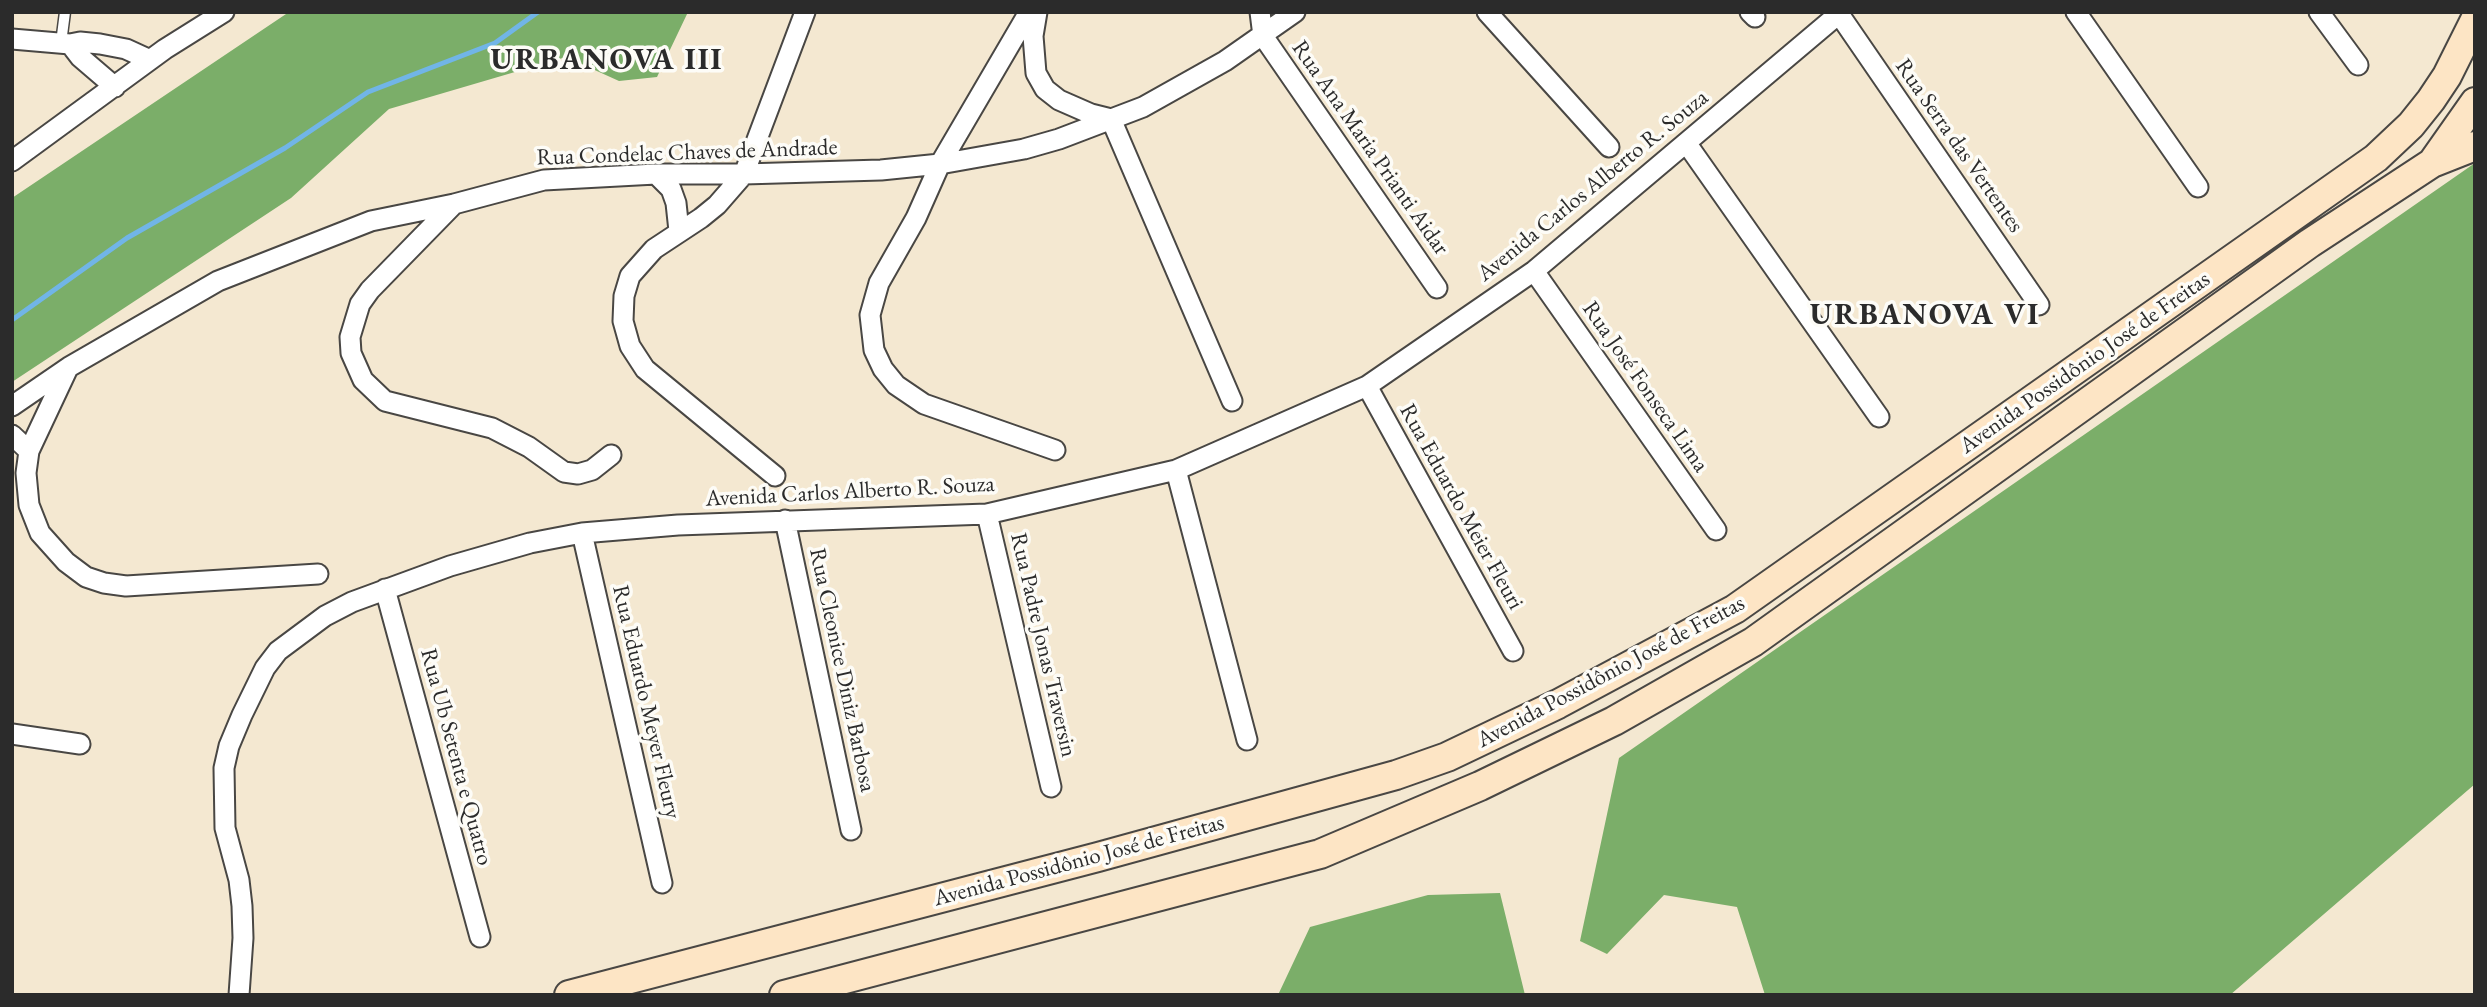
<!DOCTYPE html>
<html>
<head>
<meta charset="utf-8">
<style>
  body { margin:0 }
  #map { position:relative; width:2487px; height:1007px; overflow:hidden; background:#f4e8d1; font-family:"EB Garamond",serif }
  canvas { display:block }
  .frame { position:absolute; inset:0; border:14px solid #2b2b2b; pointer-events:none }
</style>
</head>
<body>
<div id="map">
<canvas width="2487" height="1007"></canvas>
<div class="frame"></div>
</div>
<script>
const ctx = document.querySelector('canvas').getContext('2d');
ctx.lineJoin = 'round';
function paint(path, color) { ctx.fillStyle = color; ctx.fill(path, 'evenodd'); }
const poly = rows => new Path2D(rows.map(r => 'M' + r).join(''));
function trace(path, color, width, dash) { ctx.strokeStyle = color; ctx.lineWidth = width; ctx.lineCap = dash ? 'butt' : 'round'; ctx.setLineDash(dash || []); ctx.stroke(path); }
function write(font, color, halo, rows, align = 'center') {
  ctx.font = font + ' "EB Garamond",serif'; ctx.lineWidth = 7; ctx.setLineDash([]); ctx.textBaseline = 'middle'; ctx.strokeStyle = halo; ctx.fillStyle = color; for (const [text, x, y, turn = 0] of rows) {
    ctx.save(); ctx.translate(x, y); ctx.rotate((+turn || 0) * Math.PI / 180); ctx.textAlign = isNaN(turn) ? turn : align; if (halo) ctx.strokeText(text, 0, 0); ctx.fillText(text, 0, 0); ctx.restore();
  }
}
const forest = poly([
  [289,12,688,12,657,77,619,81,566,57,389,109,291,198,12,382,12,198],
  [2475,163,2475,784,2230,995,1765,995,1737,907,1664,895,1607,954,1580,941,1619,758],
  [1500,893,1525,995,1278,995,1310,927,1428,895]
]);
const stream = poly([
  [12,320,127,238,285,148,368,92,495,43,538,12]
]);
const lane = poly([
  [61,43,65,12]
]);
const street = poly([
  [1029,12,940,164,916,218,879,283,870,315,874,350,883,369,896,385,924,404,1055,450],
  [1037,12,1033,36,1036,73,1045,89,1059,100,1091,114,1111,119,1232,401],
  [1260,12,1263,36,1437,288],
  [1487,12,1609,147],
  [1750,12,1755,17],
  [2076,12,2198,187],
  [2319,12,2358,65],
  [1839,14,2039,305],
  [12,39,70,44,80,42,100,44,126,49,150,60],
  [70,44,80,57,115,87],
  [1687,144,1879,417],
  [12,161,165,49,224,12],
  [656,174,671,189,676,203,679,231],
  [454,204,370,290,360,304,350,337,351,353,363,380,385,401,492,428,529,447,564,472,578,474,592,470,611,455],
  [1534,271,1716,530],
  [68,368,29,451,26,473,29,505,40,533,66,562,86,577,104,583,126,586,318,574],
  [1367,386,1513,651],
  [12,406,69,367,218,281,371,221,454,204,544,180,656,174,744,174,881,170,940,164,1024,149,1059,139,1143,107,1225,61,1295,12],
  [12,435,29,451],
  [1176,470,1247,740],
  [775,476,645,369,630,346,623,321,624,296,630,276,654,249,701,218,717,205,744,174,805,12],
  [987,514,1051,787],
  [785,520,851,830],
  [582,533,662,883],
  [385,589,480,937],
  [12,734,80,744],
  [239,995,243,938,242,906,239,880,225,828,224,768,229,746,242,715,265,668,278,651,325,616,352,602,450,566,530,543,582,533,678,525,987,514,1176,470,1367,386,1534,271,1841,12]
]);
const secondary = poly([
  [2432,163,2475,146],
  [569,995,1098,857,1396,775,1447,757,1558,704,1735,609,2376,158,2411,125,2431,100,2447,76,2475,20],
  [784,995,1320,854,1480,786,1614,721,1753,642,2310,243,2432,163,2475,102]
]);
const streetNames = [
  ["Rua Serra das Vertentes",1959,146,55],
  ["Rua Ana Maria Prianti Aidar",1370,148,55],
  ["Rua Condelac Chaves de Andrade",687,153,-2],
  ["Avenida Carlos Alberto R. Souza",1593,186,-39],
  ["Avenida Possidônio José de Freitas",2085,363,-35],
  ["Rua José Fonseca Lima",1645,387,55],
  ["Avenida Carlos Alberto R. Souza",850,492,-3],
  ["Rua Eduardo Meier Fleuri",1461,507,61],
  ["Rua Padre Jonas Traversin",1043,645,77],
  ["Rua Cleonice Diniz Barbosa",842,670,78],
  ["Avenida Possidônio José de Freitas",1611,672,-28],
  ["Rua Eduardo Meyer Fleury",646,702,77],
  ["Rua Ub Setenta e Quatro",456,757,75],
  ["Avenida Possidônio José de Freitas",1079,861,-15]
];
const districtNames = [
  ["URBANOVA III",607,61],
  ["URBANOVA VI",1925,316]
];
paint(forest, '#7bae69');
trace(stream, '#71b5e7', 5);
trace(lane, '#494744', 13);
trace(street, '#494744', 23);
trace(secondary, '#494744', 32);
trace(lane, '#fff', 10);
trace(street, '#fff', 19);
trace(secondary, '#fde5c5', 28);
write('23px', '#2b2b2b', '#fdfcf7', streetNames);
ctx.letterSpacing = '2px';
write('bold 30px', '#2b2b2b', '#fdfcf7', districtNames);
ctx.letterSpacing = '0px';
</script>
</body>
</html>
